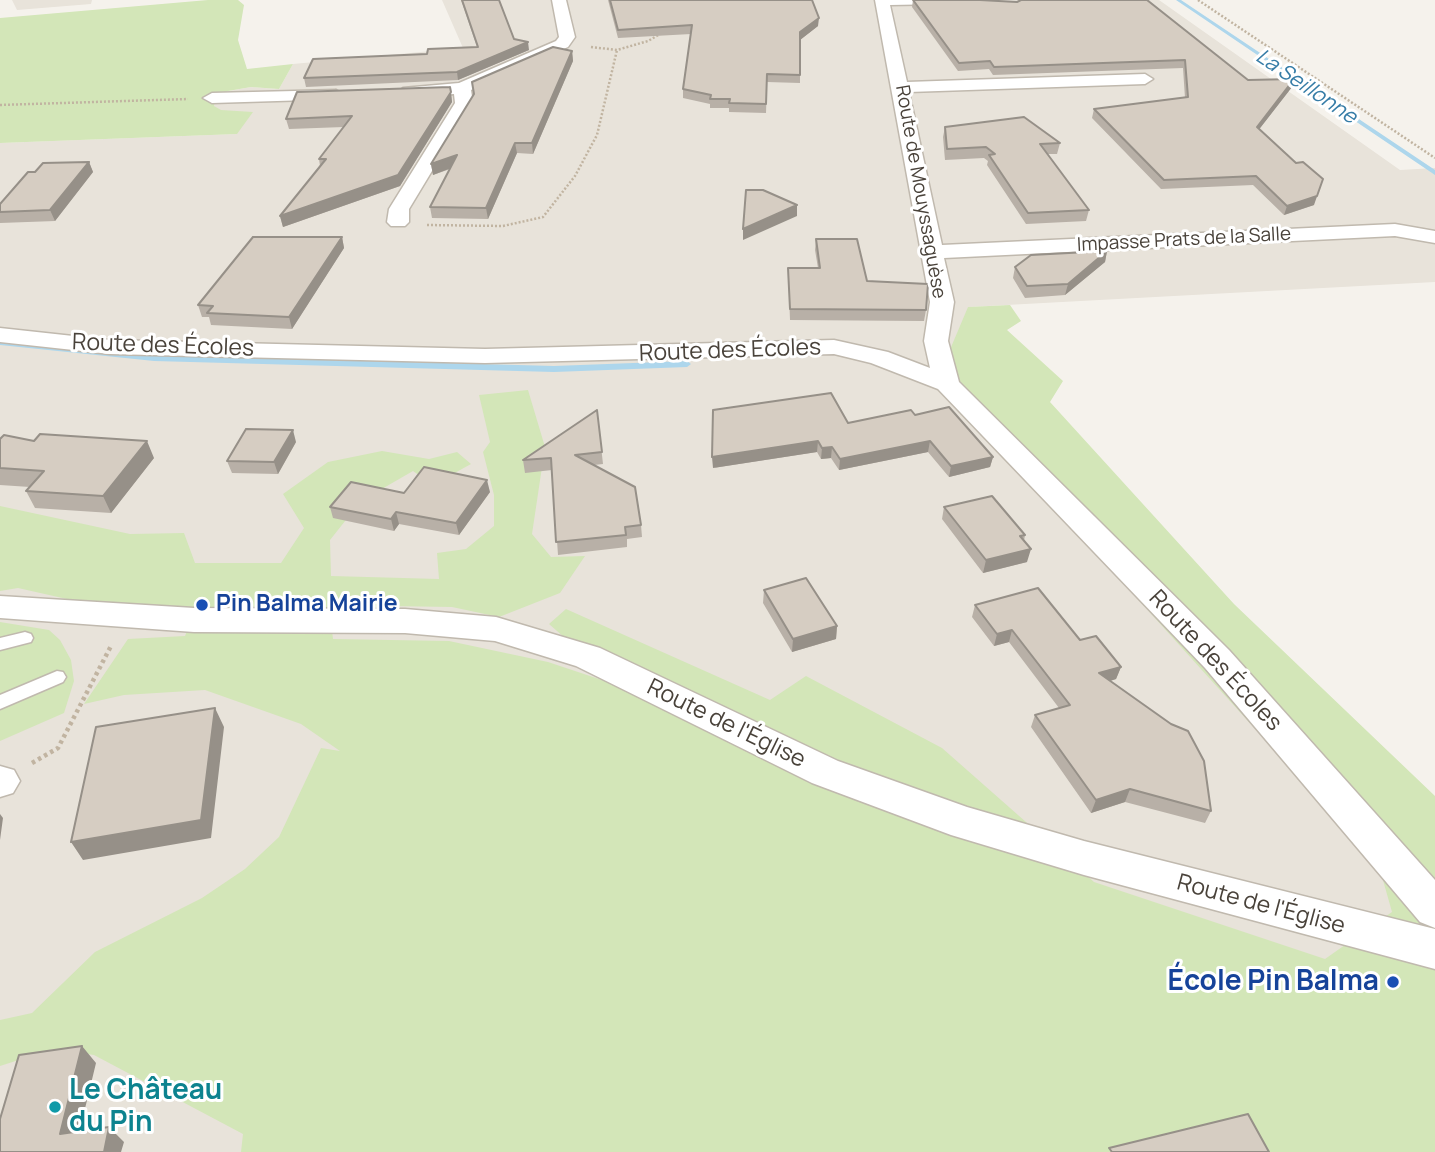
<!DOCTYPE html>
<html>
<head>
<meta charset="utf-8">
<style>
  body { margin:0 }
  canvas { display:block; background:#f5f2ec }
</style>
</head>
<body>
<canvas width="1435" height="1152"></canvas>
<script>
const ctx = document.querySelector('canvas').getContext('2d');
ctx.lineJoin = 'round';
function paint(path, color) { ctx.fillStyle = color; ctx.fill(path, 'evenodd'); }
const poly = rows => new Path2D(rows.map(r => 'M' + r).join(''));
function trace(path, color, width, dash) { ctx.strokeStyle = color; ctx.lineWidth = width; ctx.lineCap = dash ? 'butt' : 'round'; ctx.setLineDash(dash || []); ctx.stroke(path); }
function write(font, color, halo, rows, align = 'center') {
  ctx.font = font + ' Manrope,sans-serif'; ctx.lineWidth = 6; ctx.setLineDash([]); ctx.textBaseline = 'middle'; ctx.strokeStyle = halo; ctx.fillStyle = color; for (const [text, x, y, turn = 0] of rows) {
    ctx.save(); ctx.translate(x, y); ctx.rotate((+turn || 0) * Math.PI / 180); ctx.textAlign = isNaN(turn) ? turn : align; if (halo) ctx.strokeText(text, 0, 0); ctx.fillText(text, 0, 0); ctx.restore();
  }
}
const residential = poly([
  [12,0,92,0,91,4,17,10],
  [442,0,1159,0,1400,170,1435,168,1435,282,969,307,1435,892,1435,1152,0,1152,0,143,237,134,214,106,217,97,228,91,251,87,279,89,293,64,463,48]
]);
const green = poly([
  [208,0,238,0,244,5,238,40,247,69,293,64,279,89,251,87,228,91,217,97,214,106,221,110,253,112,237,134,0,143,0,18],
  [1010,305,1021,321,1007,330,1063,381,1050,402,1234,604,1435,796,1435,1152,241,1152,243,1134,94,1055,53,1049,0,1066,0,1020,32,1013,95,952,202,898,245,869,279,837,321,748,340,751,301,724,205,690,124,695,84,704,128,639,185,636,195,611,89,604,18,588,0,591,0,506,130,534,184,533,195,563,281,563,304,528,283,494,328,462,382,451,429,459,457,452,471,464,433,485,413,471,361,501,330,540,331,576,439,579,437,553,466,549,494,526,494,495,483,452,490,442,479,395,528,390,545,447,532,534,551,557,585,556,560,593,499,617,452,607,387,606,330,613,333,639,449,641,548,662,620,686,549,624,566,609,770,700,806,676,942,748,1094,882,1325,959,1392,912,1379,866,938,378,968,307],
  [0,622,49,630,60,640,71,660,74,681,64,713,0,741]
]);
const stream = poly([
  [1176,0,1181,0,1435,170,1435,175,1176,0],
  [0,341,154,355,554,366,687,361,691,364,687,367,554,372,154,361,0,345,0,341]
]);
const pathFar1 = poly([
  [1198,0,1435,158],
  [591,47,617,50,648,41,662,33],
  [0,105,188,99],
  [427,225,503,226,543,217,575,176,597,135,617,50]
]);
const path = poly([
  [32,763,58,748,111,646]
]);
const service = poly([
  [25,632,31,634,33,638,31,642,0,650,0,638,25,632],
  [57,671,63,672,66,677,63,682,0,709,0,695,57,671]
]);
const minor = poly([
  [552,0,566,0,575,37,568,47,471,90,473,103,409,209,409,222,405,226,391,226,387,222,389,209,455,103,454,94,409,97,403,96,400,92,403,88,459,83,556,41,559,37,552,0],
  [875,0,952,0,945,4,890,5,907,82,1145,74,1153,79,1145,84,909,92,942,245,1395,224,1435,231,1435,243,1395,236,944,258,954,302,948,341,959,382,1229,650,1435,880,1435,928,1420,922,1205,668,938,389,871,363,834,354,485,363,110,354,0,342,0,328,110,340,485,349,834,340,888,352,930,368,924,341,930,302,875,0],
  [336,90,345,95,342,99,212,103,203,98,212,93,336,90],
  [0,596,194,608,405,609,496,617,600,648,838,761,967,807,1084,841,1435,929,1435,969,1084,875,951,835,812,783,576,666,495,641,405,633,194,632,0,618,0,596],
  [0,766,14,770,20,781,13,793,0,797,0,766]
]);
const wall = poly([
  [461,0,499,0,514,39,529,50,458,80,306,87,304,78,427,54,477,47],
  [608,0,812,0,818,26,800,40,800,83,767,82,766,113,729,112,729,108,710,108,710,104,683,98,683,89,691,34,618,38],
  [913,0,1017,2,1248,80,1292,87,1259,129,1314,205,1284,215,1253,185,1161,189,1092,118,1094,109,1185,98,1183,68,993,75,989,69,958,71,912,7],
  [572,51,573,61,533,154,517,153,488,219,432,218,430,207,450,169,433,175,431,164],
  [450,87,452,102,400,186,283,227,280,216,320,166,319,159,344,127,289,129,286,119],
  [945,127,1060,143,1057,154,1047,154,1089,210,1086,221,1026,224,987,165,988,161,984,158,945,160,943,137],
  [89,162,93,172,55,221,0,223,0,204,35,172],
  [342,237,344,248,292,329,211,325,209,317,202,317,198,305],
  [816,239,867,281,926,310,924,321,790,320,788,268,818,268,815,250],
  [1107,251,1105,262,1065,295,1025,298,1013,278,1015,267],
  [597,410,603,464,594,465,641,525,642,537,627,539,627,547,558,555,552,470,525,473,523,460],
  [915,415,993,457,990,467,949,477,928,452,839,470,831,458,821,459,817,452,713,468,848,423],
  [0,439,34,441,154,458,111,513,35,508,26,491,30,487,0,485],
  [296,442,278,474,232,473,227,461],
  [490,492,459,535,399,524,394,531,333,518,330,507,404,493],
  [944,507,1025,535,1024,541,1027,562,983,573,942,519],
  [764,590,837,626,836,639,792,652,763,603],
  [975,605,1080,640,1121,667,1116,679,1110,681,1211,811,1205,823,1125,802,1091,813,1031,727,1035,715,1059,708,1009,642,994,646,972,617]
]);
const shadedWall = poly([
  [819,18,818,26,800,40,800,32],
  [528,42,529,50,458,80,457,72],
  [572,51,573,61,533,154,532,143],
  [1294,79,1292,87,1254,136,1257,127],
  [451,92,452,102,400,186,283,227,280,216],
  [515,143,517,153,488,219,486,208],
  [457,155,459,165,433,175,431,164],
  [89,162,93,172,55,221,50,210],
  [1323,179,1314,205,1284,215,1287,206],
  [797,205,797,216,743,240,743,229],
  [342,237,344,248,292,329,289,317],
  [1107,251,1105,262,1065,295,1068,284],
  [293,430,296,442,278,474,274,462],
  [147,441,154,458,111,513,103,496],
  [818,441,817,452,713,468,712,457],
  [930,441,928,452,839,470,840,459],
  [832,447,831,458,821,459,822,448],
  [993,457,990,467,949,477,951,466],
  [487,480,490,492,459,535,456,523],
  [396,512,399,524,394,531,391,519],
  [1031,549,1027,562,983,573,986,560],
  [837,626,836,639,792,652,793,639],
  [1012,630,1009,642,994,646,997,634],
  [1121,667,1116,679,1094,686,1099,673],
  [215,708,224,727,211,838,83,860,71,842],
  [1130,789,1125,802,1091,813,1096,800],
  [0,814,3,818,0,840],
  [82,1046,96,1063,75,1150,60,1134],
  [109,1127,124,1142,121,1152,104,1152]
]);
const building = poly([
  [462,0,499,0,514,39,528,42,457,72,304,78,313,59,427,54,428,49,478,47,462,0],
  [610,0,812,0,819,18,800,32,800,75,767,74,766,104,729,103,730,99,710,99,711,95,683,89,692,25,618,30,610,0],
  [913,0,980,0,1017,2,1021,0,1147,0,1248,80,1294,79,1257,127,1296,163,1303,162,1323,179,1317,196,1287,206,1256,176,1164,180,1094,109,1188,97,1185,60,994,67,990,61,959,63,913,0],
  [553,47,572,51,532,143,515,143,486,208,430,207,457,155,431,164,474,94,472,82,553,47],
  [450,87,451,92,398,175,280,216,326,159,319,159,352,116,286,119,297,92,450,87],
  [1024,117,1060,143,1040,144,1089,210,1028,213,989,155,995,154,986,147,947,149,945,127,1024,117],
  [89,162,50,210,0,212,0,204,28,172,35,172,43,163,89,162],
  [746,190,763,190,797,205,743,229,746,190],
  [253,237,342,237,289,317,207,313,213,306,198,305,253,237],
  [816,239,857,239,867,281,928,284,926,310,790,309,788,268,820,268,816,239],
  [1107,251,1068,284,1027,286,1015,267,1031,255,1107,251],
  [831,393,848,423,911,410,915,415,949,407,993,457,951,466,930,441,840,459,832,447,822,448,818,441,712,457,713,410,831,393],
  [597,410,602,452,575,455,635,487,641,525,625,527,626,535,556,542,551,458,523,460,597,410],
  [246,429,293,430,274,462,227,461,246,429],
  [40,434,147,441,103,496,26,491,44,471,0,468,0,439,4,435,34,441,40,434],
  [424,467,487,480,456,523,396,512,391,519,330,507,351,482,404,493,424,467],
  [992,496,1025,535,1020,536,1031,549,986,560,944,507,992,496],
  [806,578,837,626,793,639,764,590,806,578],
  [1038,588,1080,640,1096,636,1121,667,1099,673,1171,724,1188,731,1204,761,1211,811,1130,789,1096,800,1035,715,1070,705,1012,630,997,634,975,605,1038,588],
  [215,708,201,820,71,842,96,727,215,708],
  [82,1046,60,1134,109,1127,104,1152,0,1152,0,1119,19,1055,82,1046],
  [1248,1114,1269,1152,1112,1152,1109,1148,1248,1114]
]);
const markers = [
  [202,605,7,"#1a4fb4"],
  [1393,982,7,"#1a4fb4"],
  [55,1107,7,"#0f9aa8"]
];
const farStreetnames = [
  ["Route de Mouyssaguèse",920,192,80],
  ["Impasse Prats de la Salle",1184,240,-3]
];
const farWaternames = [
  ["La Seillonne",1306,87,34]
];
const streetNames = [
  ["Route des Écoles",163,346,2],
  ["Route des Écoles",730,351,-2],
  ["Route des Écoles",1215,661,47],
  ["Route de l'Église",726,724,26],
  ["Route de l'Église",1261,905,15]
];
const transitNames = [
  ["Pin Balma Mairie",216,605]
];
const nearTransitnames = [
  ["École Pin Balma",1379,982]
];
const nearCulturenames = [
  ["Le Château",69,1091],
  ["du Pin",69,1123]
];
paint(residential, '#e8e3da');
paint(green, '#d3e6b8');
paint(stream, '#add6ec');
trace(service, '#c0b9ae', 3);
trace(minor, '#c0b9ae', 3);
trace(pathFar1, '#c1b4a1', 2.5, [2, 2]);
trace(path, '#c1b4a1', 4.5, [3.5, 3.5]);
paint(service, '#fff');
paint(minor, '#fff');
paint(wall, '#b8b0a7');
paint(shadedWall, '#969088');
paint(building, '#d6cdc2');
trace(building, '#969088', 2);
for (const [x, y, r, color] of markers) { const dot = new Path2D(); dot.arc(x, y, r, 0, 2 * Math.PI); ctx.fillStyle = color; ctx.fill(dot); trace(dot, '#fff', 2.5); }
write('19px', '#49423a', '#fff', farStreetnames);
write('italic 21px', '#377da7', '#fff', farWaternames);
write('23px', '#49423a', '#fff', streetNames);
write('bold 23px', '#164399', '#fff', transitNames, 'left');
write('bold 28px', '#164399', '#fff', nearTransitnames, 'right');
write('bold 28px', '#0d838f', '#fff', nearCulturenames, 'left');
</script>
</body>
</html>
